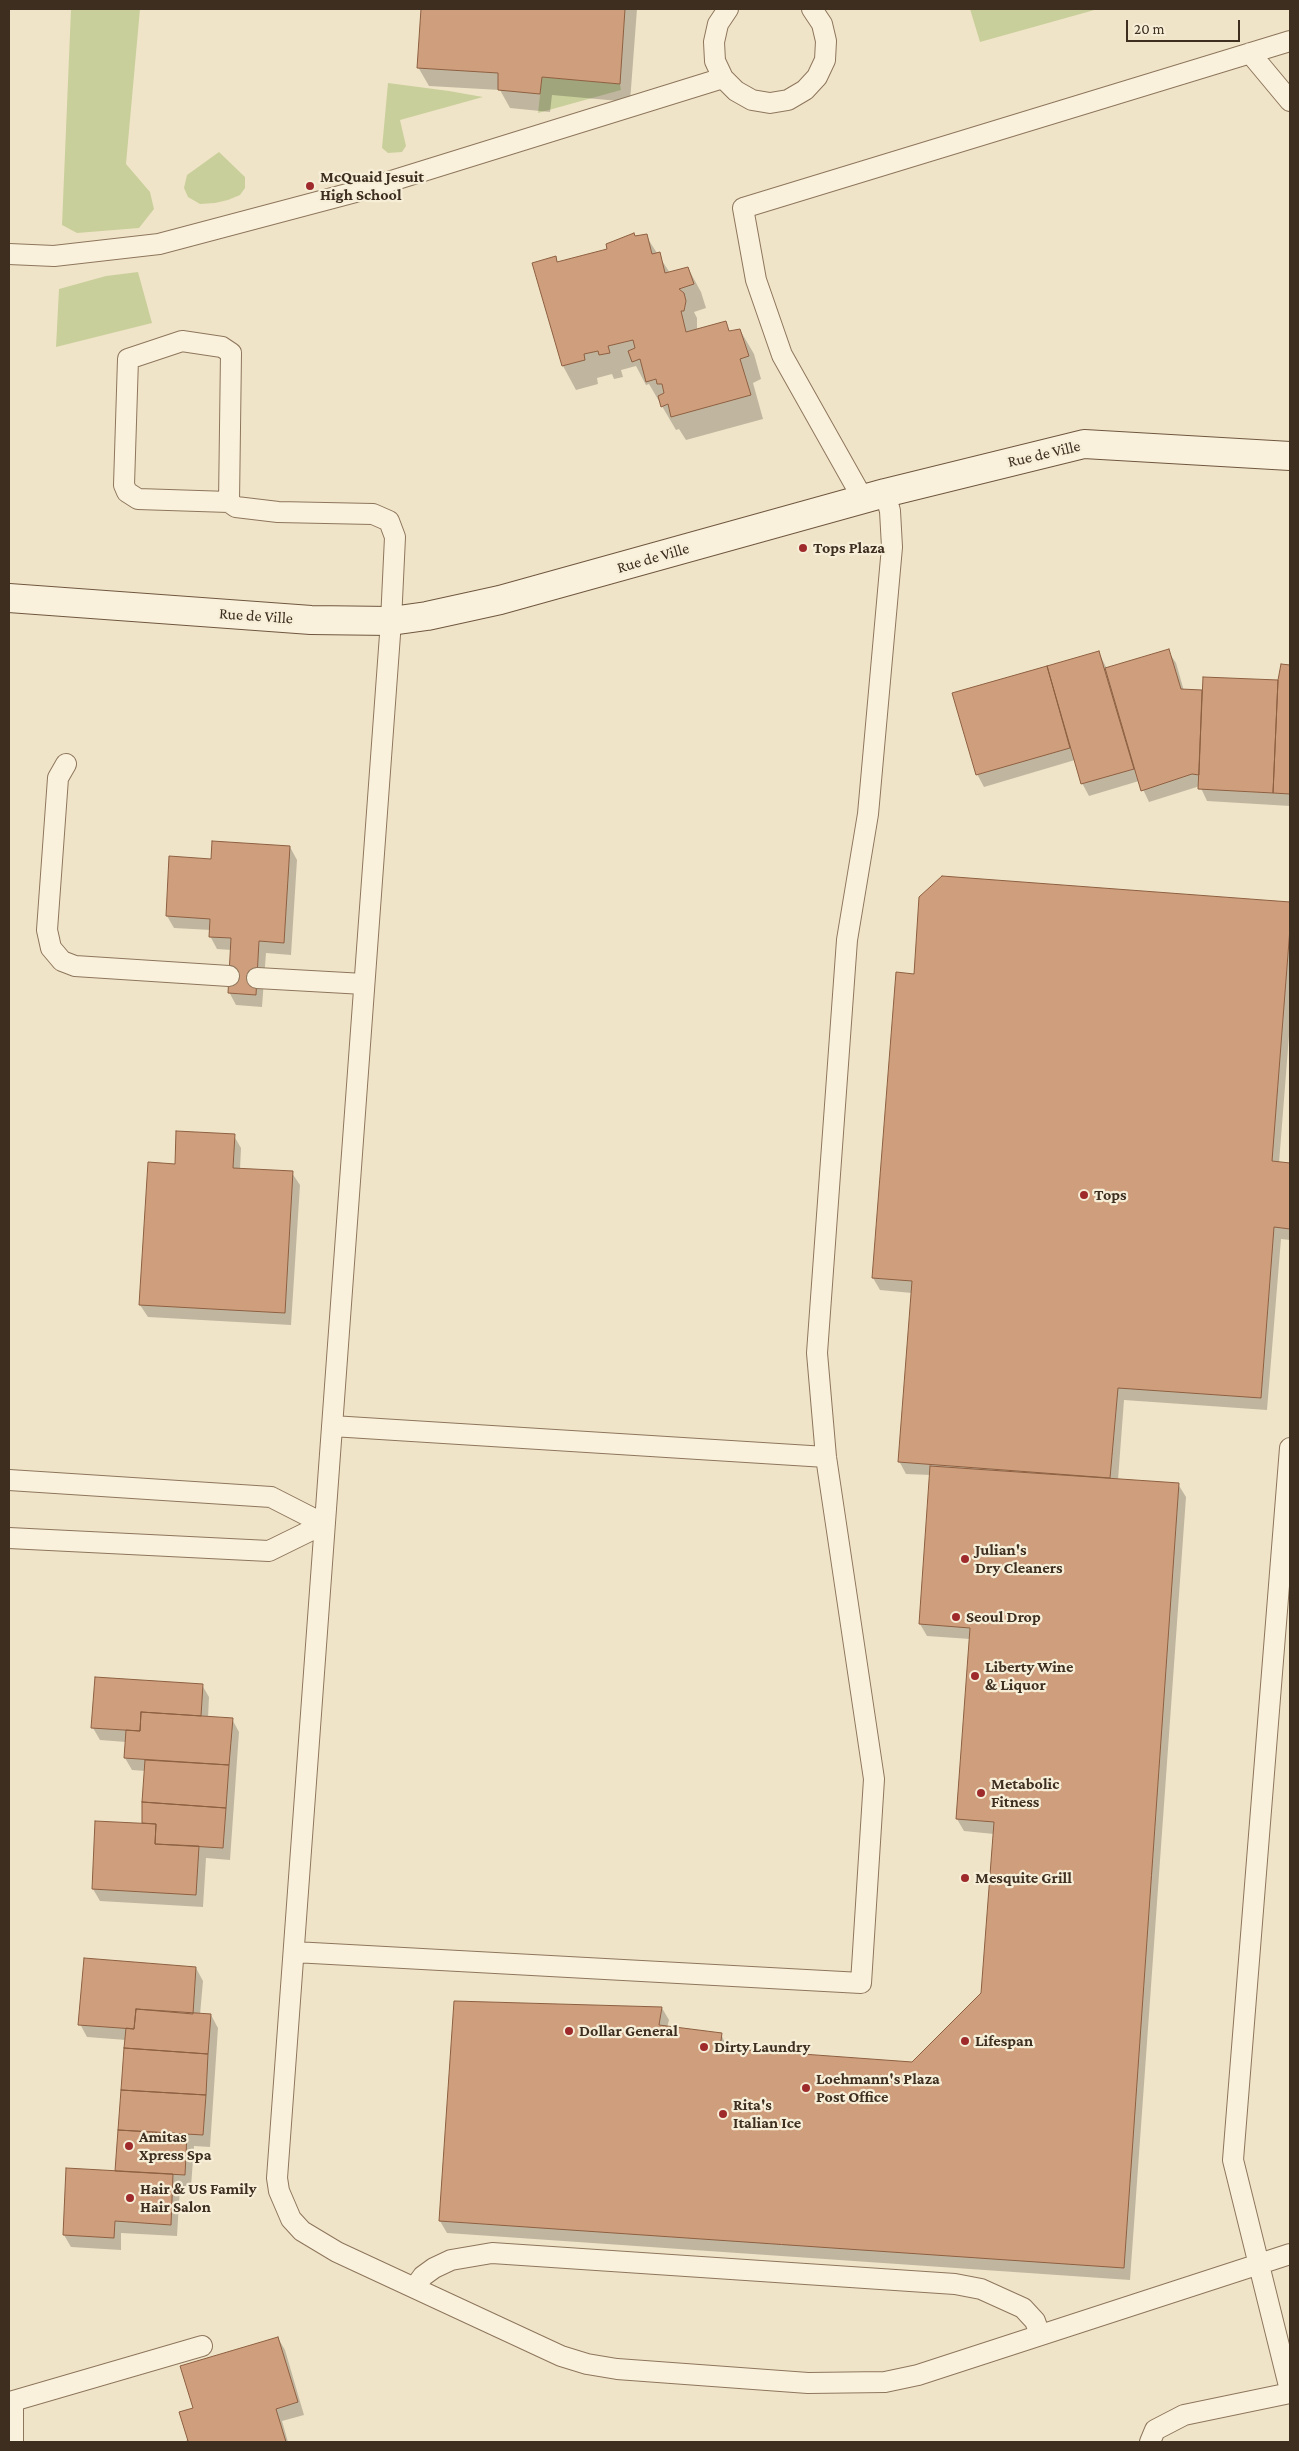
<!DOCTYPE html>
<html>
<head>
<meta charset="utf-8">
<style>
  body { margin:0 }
  #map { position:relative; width:1299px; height:2451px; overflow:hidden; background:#f0e4c8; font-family:"Crimson Pro",serif }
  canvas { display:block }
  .frame { position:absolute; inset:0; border:10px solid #3d2e20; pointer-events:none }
  .scale { position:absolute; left:1126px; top:20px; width:114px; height:22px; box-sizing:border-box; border:2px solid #3d2e20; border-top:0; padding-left:6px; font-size:15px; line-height:18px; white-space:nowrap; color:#3d2e20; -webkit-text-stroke:4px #f7eed8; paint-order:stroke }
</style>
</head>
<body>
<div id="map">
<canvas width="1299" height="2451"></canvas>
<div class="frame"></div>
<div class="scale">20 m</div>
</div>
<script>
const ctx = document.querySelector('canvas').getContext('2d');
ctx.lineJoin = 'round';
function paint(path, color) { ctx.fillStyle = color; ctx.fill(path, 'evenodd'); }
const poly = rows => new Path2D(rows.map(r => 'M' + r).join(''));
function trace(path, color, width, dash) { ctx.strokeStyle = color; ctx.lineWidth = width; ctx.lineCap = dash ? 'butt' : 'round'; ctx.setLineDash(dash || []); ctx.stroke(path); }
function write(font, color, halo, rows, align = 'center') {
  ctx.font = font + ' "Crimson Pro",serif'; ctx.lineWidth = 4.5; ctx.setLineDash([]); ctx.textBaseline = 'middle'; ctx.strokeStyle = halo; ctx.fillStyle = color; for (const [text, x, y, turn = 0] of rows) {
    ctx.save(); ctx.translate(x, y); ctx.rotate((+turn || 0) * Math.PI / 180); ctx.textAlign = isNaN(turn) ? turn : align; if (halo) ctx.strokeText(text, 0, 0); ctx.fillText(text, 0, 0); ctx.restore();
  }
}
const green = poly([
  [71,9,140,9,126,164,150,192,154,209,139,228,77,233,62,225],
  [970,9,1098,9,980,42],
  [542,77,620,84,621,90,538,113],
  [388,83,449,91,483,97,400,120,406,146,402,152,388,153,382,148],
  [219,152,245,177,245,188,240,195,228,200,215,203,200,204,188,197,184,188,187,175],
  [138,272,152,323,56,347,59,289,106,276]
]);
const shadow = poly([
  [422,9,637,9,630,102,552,95,550,112,510,108,500,90,429,86,418,67],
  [646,236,670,273,688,268,701,292,706,308,694,312,697,318,697,330,725,323,730,332,740,330,754,354,761,379,753,383,763,419,686,440,679,429,676,430,649,384,646,385,636,366,621,370,623,377,614,379,612,374,597,378,598,384,576,390,563,366,555,258,558,263,608,250,635,238],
  [1168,651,1176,663,1184,691,1203,691,1279,681,1282,665,1290,666,1290,806,1207,801,1200,786,1149,802,1139,781,1089,796,1082,783,1075,760,984,787,977,774,954,694,1099,653,1107,669],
  [290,847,297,860,291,955,266,953,262,1007,236,1005,229,992,232,950,217,949,210,936,211,930,174,928,167,916,212,860],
  [943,877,1290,903,1290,1023,1279,1163,1290,1164,1290,1240,1281,1239,1267,1410,1124,1400,1118,1480,1178,1484,1186,1497,1130,2280,447,2233,440,2221,662,2008,669,2020,667,2028,721,2034,728,2050,912,2063,983,1994,994,1834,964,1831,957,1819,970,1639,927,1636,920,1624,931,1475,906,1474,899,1461,912,1293,880,1290,873,1278,915,975],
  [234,1136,241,1148,240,1170,292,1173,300,1185,291,1325,148,1317,140,1305,176,1165],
  [96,1679,202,1685,209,1697,208,1718,232,1719,239,1732,230,1860,206,1858,203,1907,100,1901,93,1889,97,1823,143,1824,146,1771,132,1770,125,1758,126,1742,100,1740,93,1728],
  [196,1968,203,1981,200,2015,211,2015,218,2028,210,2147,194,2146,191,2187,180,2186,177,2236,121,2233,121,2250,71,2247,64,2235,116,2172,126,2040,87,2037,80,2024],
  [278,2338,285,2350,304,2415,282,2421,288,2442,187,2442,189,2442,195,2409]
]);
const building = poly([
  [421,9,625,9,620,84,542,77,540,94,498,90,498,73,417,68,421,9],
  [634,233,635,236,647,234,652,254,660,252,665,273,688,267,694,284,679,289,684,293,686,301,684,311,681,311,686,332,726,321,729,331,740,329,749,356,740,359,751,395,671,417,668,404,661,407,658,396,664,393,662,384,657,384,656,379,646,382,640,359,632,362,628,351,635,348,633,340,608,346,610,353,599,355,598,351,584,354,585,360,562,366,532,263,556,256,557,262,607,249,606,244,634,233],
  [1169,649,1181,689,1202,690,1199,775,1192,774,1141,791,1105,668,1169,649],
  [1099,651,1134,769,1081,784,1047,666,1099,651],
  [1281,664,1290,665,1290,794,1273,793,1278,680,1281,664],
  [1047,666,1070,748,976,775,952,693,1047,666],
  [1203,677,1278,680,1273,793,1198,789,1203,677],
  [212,841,290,846,284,943,259,941,256,995,228,993,231,938,209,937,210,919,166,916,169,856,211,859,212,841],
  [942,876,1290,902,1290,928,1272,1161,1290,1163,1290,1229,1274,1227,1261,1398,1118,1388,1110,1478,898,1462,912,1281,872,1278,896,972,914,974,919,897,942,876],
  [176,1131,235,1134,233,1168,293,1171,285,1313,139,1305,148,1162,175,1164,176,1131],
  [930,1466,1179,1483,1124,2268,439,2221,454,2001,662,2007,659,2025,722,2033,720,2048,912,2062,981,1993,994,1822,956,1819,970,1628,919,1624,930,1466],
  [95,1677,203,1684,201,1716,141,1712,140,1731,91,1728,95,1677],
  [141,1712,233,1718,229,1765,124,1758,126,1730,140,1731,141,1712],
  [145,1760,229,1765,226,1808,142,1802,145,1760],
  [142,1802,226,1808,223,1848,155,1844,156,1824,142,1823,142,1802],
  [95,1821,156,1824,155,1844,199,1846,196,1895,92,1889,95,1821],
  [84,1958,196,1967,193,2014,136,2009,134,2029,78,2025,84,1958],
  [136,2009,211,2014,208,2054,124,2048,126,2028,134,2029,136,2009],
  [124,2048,208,2054,206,2095,121,2090,124,2048],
  [121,2090,206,2095,203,2135,118,2130,121,2090],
  [118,2130,187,2134,185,2175,115,2171,118,2130],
  [66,2168,173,2174,171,2225,115,2221,114,2238,63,2235,66,2168],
  [278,2337,298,2402,276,2409,286,2442,183,2442,188,2441,179,2412,193,2408,180,2366,278,2337]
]);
const lane = poly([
  [728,9,718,24,714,42,715,61,723,78,736,91,752,100,770,103,788,100,805,90,817,77,825,60,826,41,822,24,812,9],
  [1250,53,1290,101],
  [9,254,54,256,159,244,359,191,723,78],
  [863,499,782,355,756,280,743,208,1290,41],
  [229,502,138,499,127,492,124,485,128,359,182,341,222,347,231,353,229,502,236,507,278,512,373,514,389,521,395,537,391,621,277,2178,279,2191,291,2219,302,2231,337,2252,561,2356,587,2364,617,2369,808,2383,885,2382,918,2375,1290,2254],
  [66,764,58,778,47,930,51,948,62,961,75,966,229,976],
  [257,978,364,984],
  [332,1426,826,1457],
  [1290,1448,1233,2160,1290,2390],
  [9,1480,271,1497,324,1524],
  [9,1538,269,1551,324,1524],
  [294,1952,861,1983,874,1779,826,1457,817,1353,847,940,868,814,892,547,890,511,885,493],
  [415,2287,423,2276,434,2268,451,2260,492,2253,955,2284,981,2289,1023,2308,1035,2321,1040,2335],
  [13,2442,13,2401,202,2346],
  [1150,2442,1155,2430,1184,2415,1290,2393]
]);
const secondary = poly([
  [9,598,311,620,391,621,427,616,500,600,885,493,1084,444,1290,456]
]);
const markers = [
  [310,186,5,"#9e2a2b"],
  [803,548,5,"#9e2a2b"],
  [1084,1195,5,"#9e2a2b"],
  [965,1559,5,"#9e2a2b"],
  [956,1617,5,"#9e2a2b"],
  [975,1676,5,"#9e2a2b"],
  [981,1793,5,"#9e2a2b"],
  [965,1878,5,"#9e2a2b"],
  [569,2031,5,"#9e2a2b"],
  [965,2041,5,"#9e2a2b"],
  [704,2047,5,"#9e2a2b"],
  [806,2088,5,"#9e2a2b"],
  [723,2114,5,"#9e2a2b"],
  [129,2146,5,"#9e2a2b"],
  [130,2198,5,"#9e2a2b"]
];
const poiNames = [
  ["McQuaid Jesuit",320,177],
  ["High School",320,195],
  ["Tops Plaza",813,548],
  ["Tops",1094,1195],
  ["Julian's",975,1550],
  ["Dry Cleaners",975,1568],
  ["Seoul Drop",966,1617],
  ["Liberty Wine",985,1667],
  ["& Liquor",985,1685],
  ["Metabolic",991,1784],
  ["Fitness",991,1802],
  ["Mesquite Grill",975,1878],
  ["Dollar General",579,2031],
  ["Lifespan",975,2041],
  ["Dirty Laundry",714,2047],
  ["Loehmann's Plaza",816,2079],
  ["Post Office",816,2097],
  ["Rita's",733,2105],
  ["Italian Ice",733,2123],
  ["Amitas",139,2137],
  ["Xpress Spa",139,2155],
  ["Hair & US Family",140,2189],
  ["Hair Salon",140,2207]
];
const streetNames = [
  ["Rue de Ville",1044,454,-13],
  ["Rue de Ville",653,558,-16],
  ["Rue de Ville",256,616,4]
];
paint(green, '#c9cf9b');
paint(shadow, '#0003');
paint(building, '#cf9f7d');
trace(building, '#8d5f41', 1);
trace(lane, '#8d765c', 22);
trace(secondary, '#6f573f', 30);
trace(lane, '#faf1dc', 20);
trace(secondary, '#faf1dc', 28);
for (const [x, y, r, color] of markers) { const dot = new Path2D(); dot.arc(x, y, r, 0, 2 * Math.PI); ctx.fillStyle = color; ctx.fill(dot); trace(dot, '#f7eed8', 2); }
write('bold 16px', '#3d2e20', '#f7eed8', poiNames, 'left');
write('16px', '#3d2e20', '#f7eed8', streetNames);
</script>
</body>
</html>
